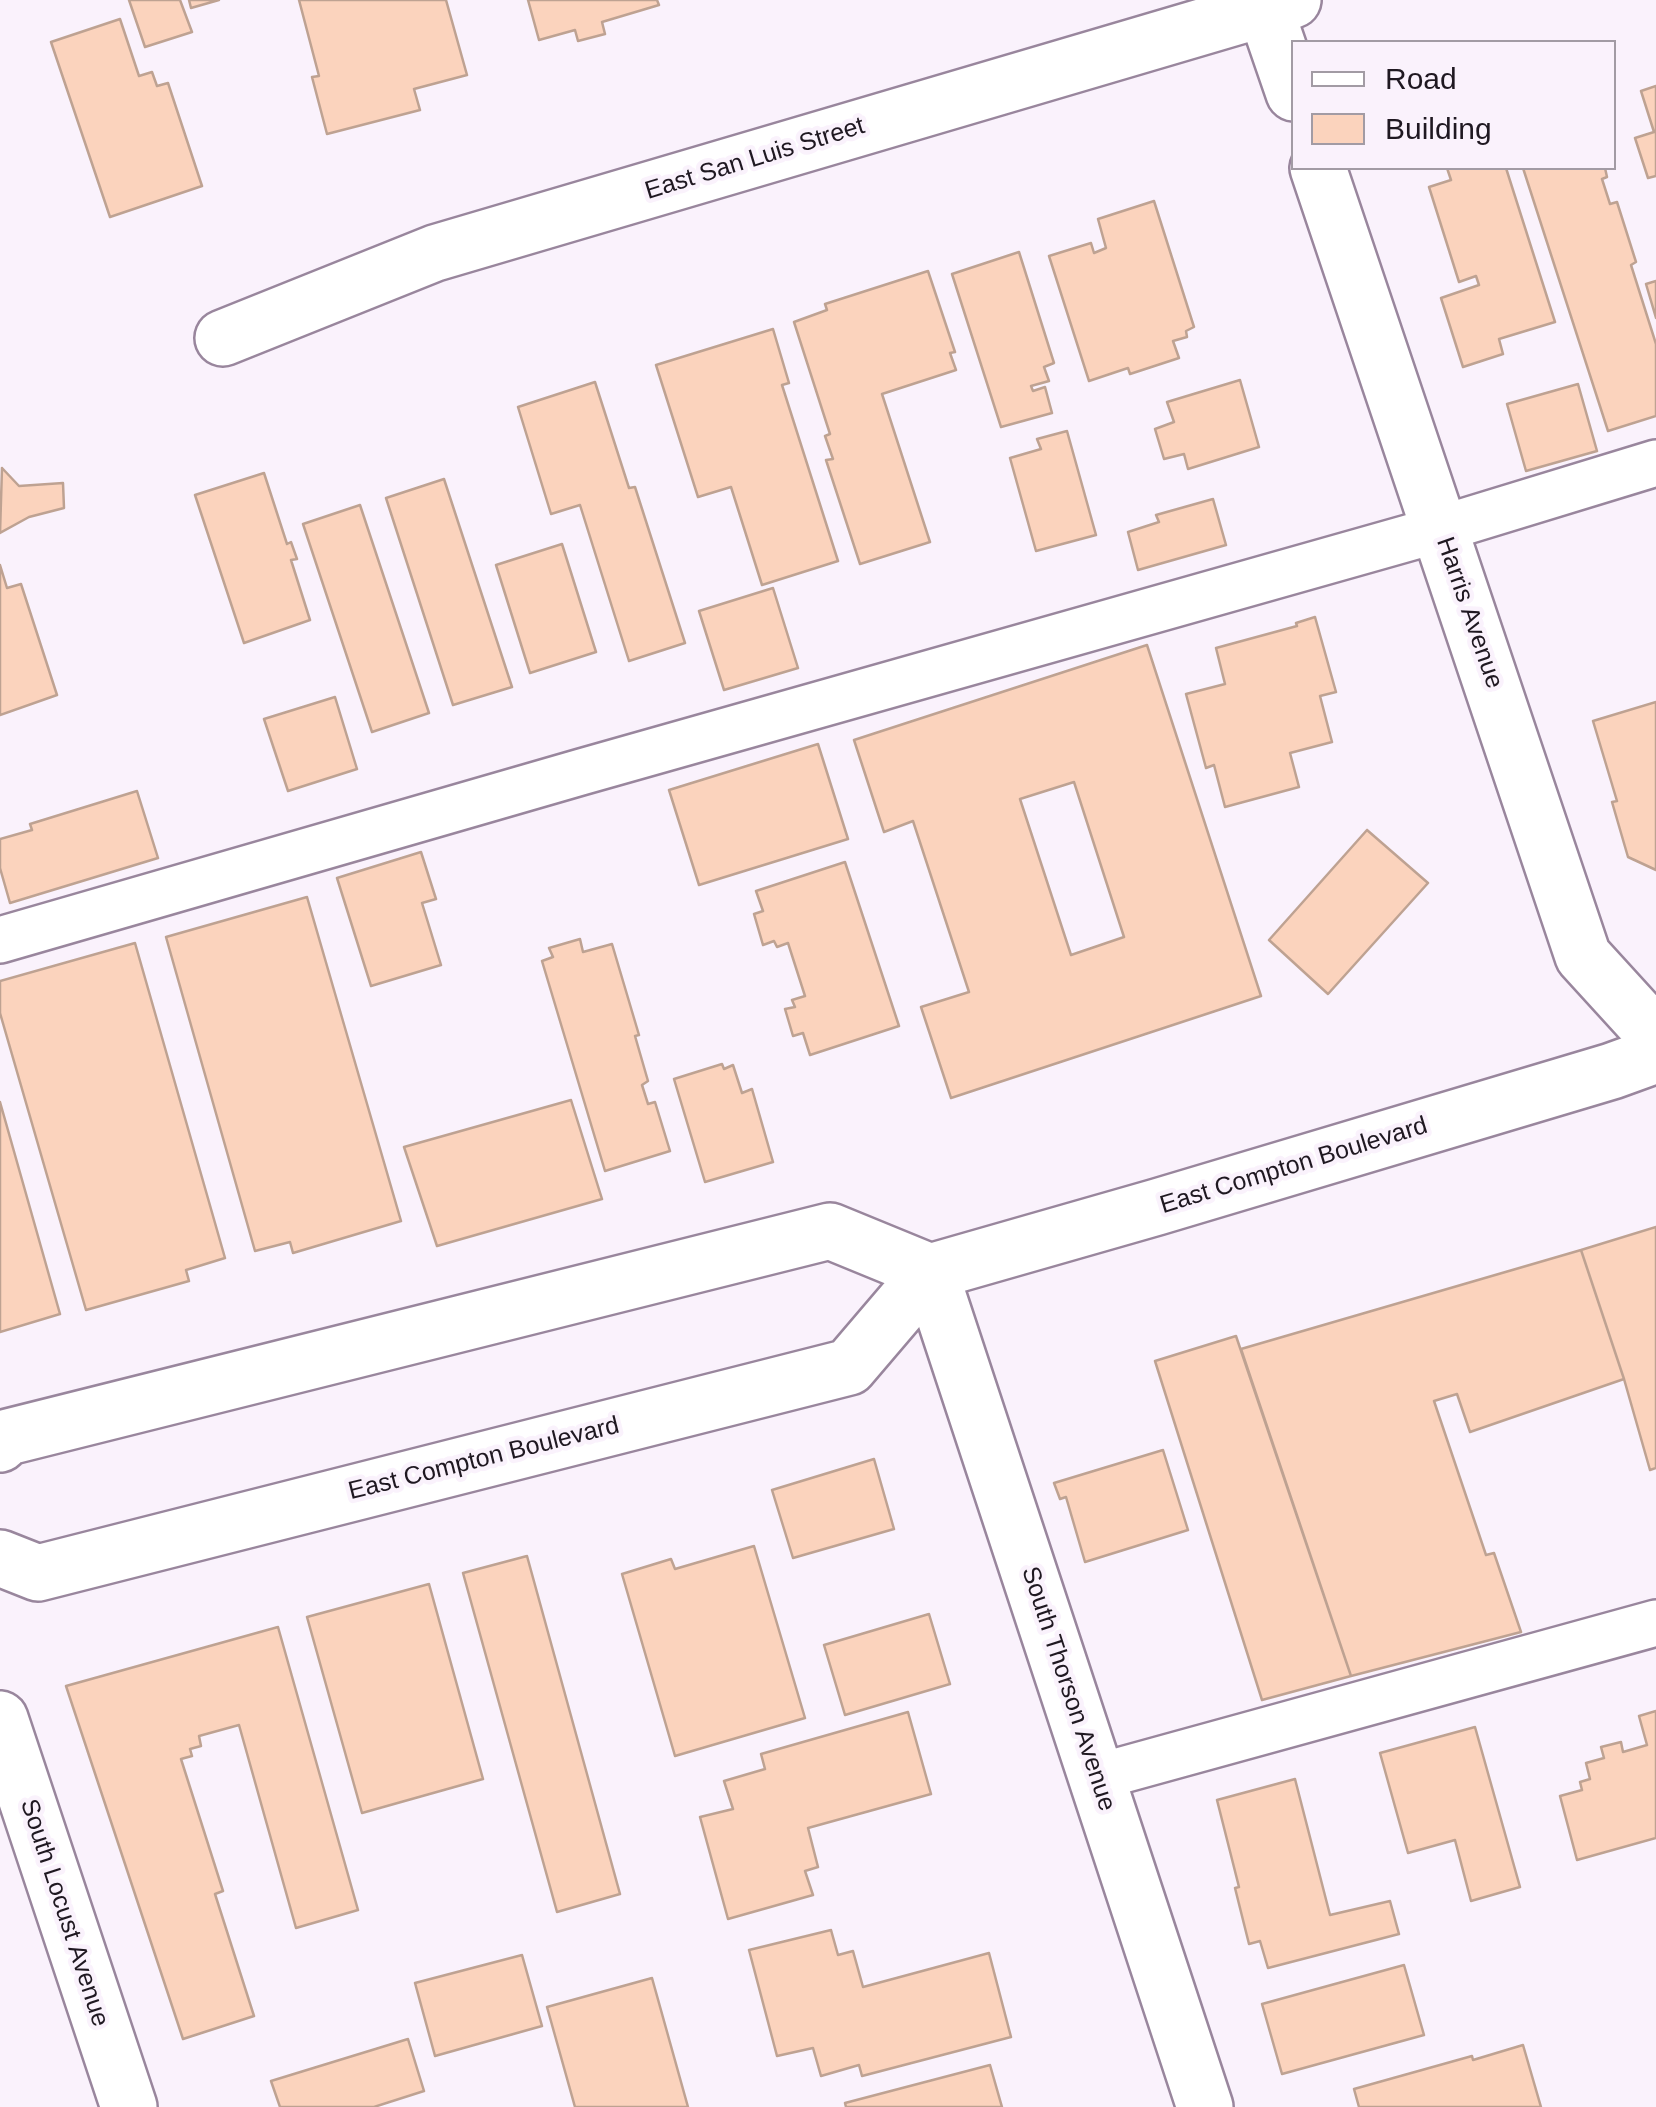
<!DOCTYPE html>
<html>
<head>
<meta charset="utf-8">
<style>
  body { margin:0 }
  #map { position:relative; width:1656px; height:2107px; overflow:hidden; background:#faf2fc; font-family:Helvetica,sans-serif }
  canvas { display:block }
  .legend { position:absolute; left:1291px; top:40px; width:325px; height:130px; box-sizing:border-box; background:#faf2fc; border:2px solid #a29ba4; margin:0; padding:12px 18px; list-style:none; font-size:30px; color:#1f1821 }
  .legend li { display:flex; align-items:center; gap:20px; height:50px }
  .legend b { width:50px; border:2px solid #a29ba4 }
</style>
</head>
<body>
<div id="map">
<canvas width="1656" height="2107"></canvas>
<ul class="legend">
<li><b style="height:12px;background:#fff"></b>Road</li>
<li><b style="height:28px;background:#fbd3bd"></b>Building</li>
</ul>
</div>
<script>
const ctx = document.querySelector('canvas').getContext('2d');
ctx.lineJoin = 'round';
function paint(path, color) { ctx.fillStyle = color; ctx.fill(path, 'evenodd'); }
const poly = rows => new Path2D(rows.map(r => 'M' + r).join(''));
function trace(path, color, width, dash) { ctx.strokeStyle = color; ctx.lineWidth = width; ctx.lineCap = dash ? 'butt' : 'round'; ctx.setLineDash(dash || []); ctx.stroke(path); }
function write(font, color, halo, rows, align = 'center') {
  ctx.font = font + ' Helvetica,sans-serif'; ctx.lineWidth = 9; ctx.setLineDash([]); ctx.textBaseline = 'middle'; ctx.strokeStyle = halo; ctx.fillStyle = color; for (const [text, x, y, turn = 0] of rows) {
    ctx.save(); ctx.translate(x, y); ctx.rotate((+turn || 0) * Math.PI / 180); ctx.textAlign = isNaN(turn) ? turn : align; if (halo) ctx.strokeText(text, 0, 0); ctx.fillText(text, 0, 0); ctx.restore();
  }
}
const building = poly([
  [129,0,180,0,192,32,145,47,129,0],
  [189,0,219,0,191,8,189,0],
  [299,0,446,0,467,75,414,89,420,110,327,134,312,77,319,76,299,0],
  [528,0,657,0,659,5,602,22,605,34,578,41,575,30,539,40,528,0],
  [120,19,139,76,152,72,157,86,168,83,202,186,110,217,51,42,120,19],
  [1656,86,1656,176,1648,178,1635,138,1654,132,1641,91,1656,86],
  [1447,168,1506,168,1555,322,1499,339,1503,354,1463,367,1441,298,1479,285,1476,276,1459,282,1429,187,1451,180,1447,168],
  [1523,168,1605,168,1607,177,1602,179,1610,204,1617,202,1636,262,1631,265,1656,344,1656,416,1608,431,1523,168],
  [1154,201,1194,327,1186,331,1187,337,1173,341,1179,358,1130,374,1128,368,1089,381,1049,256,1091,243,1094,253,1106,248,1098,219,1154,201],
  [1019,252,1054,363,1044,367,1049,381,1031,386,1033,391,1045,387,1052,413,1001,427,952,274,1019,252],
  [928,271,955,352,950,353,956,370,882,394,930,542,860,564,826,460,833,459,825,436,830,434,794,322,827,310,825,304,928,271],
  [1656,281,1656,318,1646,284,1656,281],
  [773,329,789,383,782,385,838,561,762,585,731,487,698,497,656,365,773,329],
  [1240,380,1259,447,1188,469,1184,454,1164,459,1155,429,1174,422,1167,402,1240,380],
  [595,382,629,488,635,487,685,643,629,661,580,505,551,514,518,407,595,382],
  [1578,384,1597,451,1526,471,1507,404,1578,384],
  [1067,431,1096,535,1036,551,1010,458,1041,449,1037,439,1067,431],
  [2,468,19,486,63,483,64,508,29,517,0,533,2,468],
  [264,473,287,544,291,542,297,559,291,560,310,620,244,643,195,495,264,473],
  [444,479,512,687,453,705,386,498,444,479],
  [1213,499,1226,545,1138,570,1128,532,1159,522,1156,515,1213,499],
  [360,505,429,713,372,732,303,524,360,505],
  [562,544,596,652,530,673,496,565,562,544],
  [0,565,7,588,21,584,57,695,0,715,0,565],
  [773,588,798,668,724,690,699,611,773,588],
  [1315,617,1336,692,1320,696,1332,742,1290,753,1299,787,1225,807,1214,765,1206,768,1186,694,1225,684,1216,648,1297,626,1296,623,1315,617],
  [1147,645,1261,996,951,1098,921,1007,969,992,913,821,884,832,854,740,1147,645],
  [1074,782,1124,937,1071,955,1020,799,1074,782],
  [335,697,357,769,288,791,264,719,335,697],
  [1656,702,1656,870,1628,857,1612,802,1617,801,1593,721,1656,702],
  [818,744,848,839,699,885,669,790,818,744],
  [137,791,158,858,10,903,0,868,0,839,32,830,30,824,137,791],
  [1367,830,1428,883,1328,994,1269,940,1367,830],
  [421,852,436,899,422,903,441,965,371,986,337,878,421,852],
  [845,862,899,1026,810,1055,803,1033,793,1036,785,1009,795,1007,792,1000,805,996,788,943,777,947,774,941,763,945,754,914,763,911,756,891,845,862],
  [307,897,401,1221,293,1253,290,1242,255,1251,166,937,307,897],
  [580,939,583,952,612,944,639,1035,635,1036,648,1081,642,1085,648,1104,655,1102,670,1151,605,1171,542,961,553,957,549,948,580,939],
  [135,943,225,1258,186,1270,189,1281,86,1310,0,1013,0,981,135,943],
  [722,1064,724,1069,733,1065,742,1093,752,1089,773,1162,705,1182,674,1079,722,1064],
  [571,1100,602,1199,437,1246,404,1147,571,1100],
  [0,1102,60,1314,0,1332,0,1102],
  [1656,1227,1656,1468,1650,1470,1624,1379,1581,1250,1656,1227],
  [1581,1250,1624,1379,1470,1432,1457,1394,1434,1401,1486,1555,1494,1553,1521,1632,1351,1676,1241,1349,1581,1250],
  [1236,1336,1351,1676,1262,1700,1155,1361,1236,1336],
  [1163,1450,1188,1530,1085,1562,1066,1497,1060,1499,1054,1483,1163,1450],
  [874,1459,894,1529,793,1558,772,1490,874,1459],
  [754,1546,805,1718,675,1756,622,1574,671,1559,675,1569,754,1546],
  [527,1556,620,1894,557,1912,463,1573,527,1556],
  [429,1584,483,1779,362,1813,307,1617,429,1584],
  [929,1614,950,1684,845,1715,824,1645,929,1614],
  [278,1627,358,1910,296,1928,239,1725,199,1736,201,1746,190,1749,192,1756,181,1759,223,1891,215,1894,254,2016,183,2039,66,1686,278,1627],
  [1656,1711,1656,1838,1577,1860,1560,1796,1582,1790,1580,1782,1590,1779,1586,1763,1604,1758,1601,1747,1621,1742,1623,1752,1647,1745,1639,1716,1656,1711],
  [908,1712,931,1794,808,1828,818,1867,805,1871,813,1895,728,1919,700,1817,733,1809,724,1781,765,1769,761,1754,908,1712],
  [1475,1727,1520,1887,1471,1901,1455,1840,1408,1853,1380,1753,1475,1727],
  [1295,1779,1330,1915,1390,1901,1399,1934,1268,1968,1260,1941,1249,1944,1235,1888,1239,1887,1217,1800,1295,1779],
  [831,1930,838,1955,853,1951,863,1987,989,1953,1011,2037,862,2076,859,2065,821,2076,813,2048,777,2056,749,1950,831,1930],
  [522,1955,542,2026,435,2056,415,1983,522,1955],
  [1404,1965,1424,2035,1282,2074,1262,2004,1404,1965],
  [652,1978,688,2107,575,2107,547,2007,652,1978],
  [408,2039,424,2091,374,2107,280,2107,271,2081,408,2039],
  [1523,2045,1541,2107,1359,2107,1354,2089,1472,2056,1473,2060,1523,2045],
  [990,2065,1002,2107,846,2107,845,2103,990,2065]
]);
const lane = poly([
  [0,940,581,772,1440,529,1656,463],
  [1097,1777,1656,1623]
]);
const street = poly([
  [1262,0,1294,93],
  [1318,168,1583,956,1656,1036],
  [223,338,435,253,1293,0],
  [930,1272,1205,2107],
  [0,1719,129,2107]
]);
const secondary = poly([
  [0,1444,4,1438,830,1231,930,1272],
  [0,1558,38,1573,849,1367,930,1272,1157,1207,1612,1071,1656,1055]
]);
const streetNames = [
  ["East San Luis Street",755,159,-17],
  ["Harris Avenue",1469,613,71],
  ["East Compton Boulevard",1294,1166,-17],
  ["East Compton Boulevard",484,1459,-14],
  ["South Thorson Avenue",1068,1689,72],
  ["South Locust Avenue",64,1913,72]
];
paint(building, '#fbd3bd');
trace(building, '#bea292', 2.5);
trace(lane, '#99869d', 50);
trace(street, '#99869d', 60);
trace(secondary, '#99869d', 60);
trace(lane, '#fff', 45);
trace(street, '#fff', 55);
trace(secondary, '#fff', 55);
write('25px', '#1f1821', '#faf2fc', streetNames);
</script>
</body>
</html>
